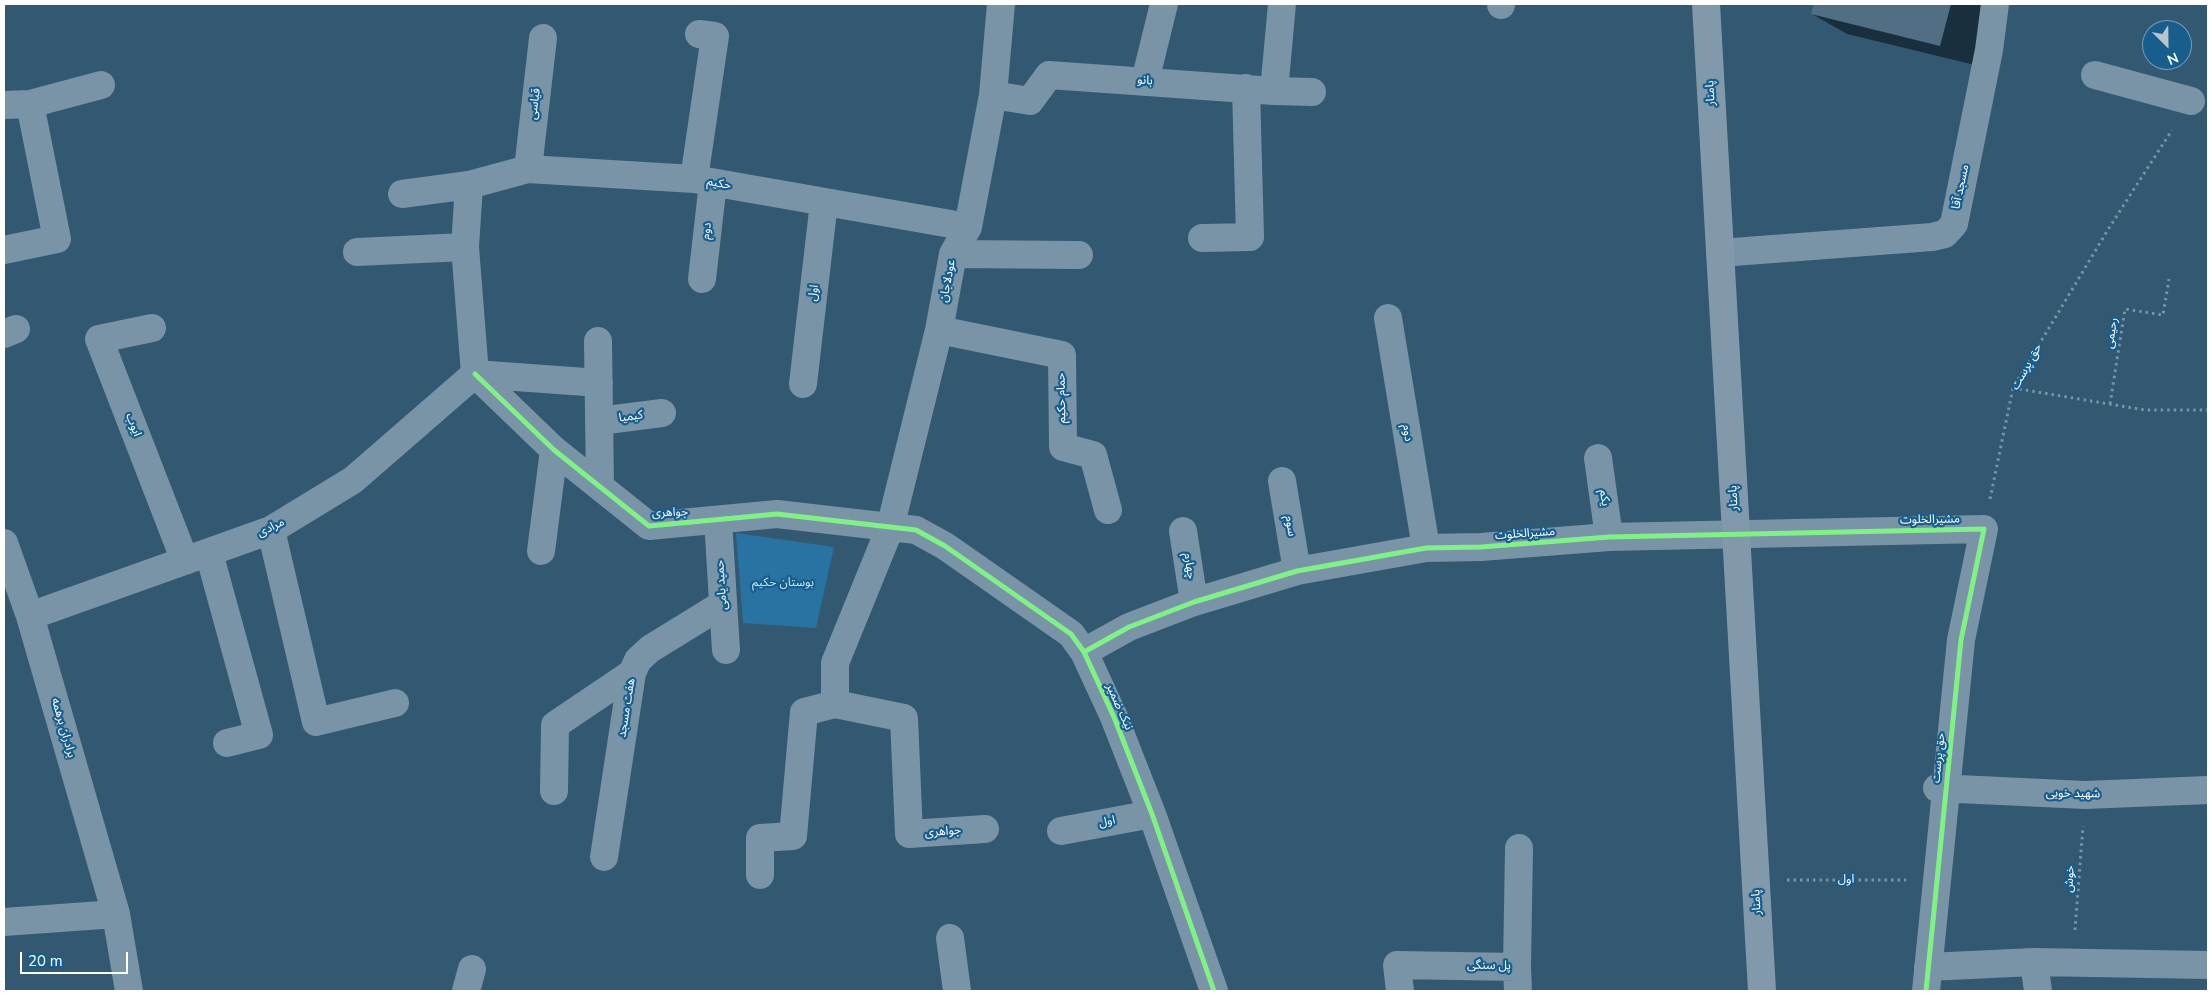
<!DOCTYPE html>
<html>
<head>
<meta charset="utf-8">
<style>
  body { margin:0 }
  #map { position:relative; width:2212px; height:995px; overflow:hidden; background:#325872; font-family:"Nunito Sans",sans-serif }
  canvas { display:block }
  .frame { position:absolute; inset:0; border:5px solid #fff; pointer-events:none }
  .north { position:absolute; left:2142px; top:20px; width:50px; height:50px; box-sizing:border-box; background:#175e8d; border:1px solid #749ebb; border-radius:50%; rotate:157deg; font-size:14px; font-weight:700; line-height:20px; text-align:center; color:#fff }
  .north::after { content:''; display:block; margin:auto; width:18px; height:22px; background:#b7c5ce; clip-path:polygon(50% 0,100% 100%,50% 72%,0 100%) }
  .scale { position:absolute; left:20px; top:952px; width:108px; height:22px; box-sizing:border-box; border:2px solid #fff; border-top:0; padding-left:6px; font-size:15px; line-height:18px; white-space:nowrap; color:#fff; -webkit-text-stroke:4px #175e8d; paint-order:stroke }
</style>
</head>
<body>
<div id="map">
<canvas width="2212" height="995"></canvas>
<div class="frame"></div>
<div class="north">N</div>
<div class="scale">20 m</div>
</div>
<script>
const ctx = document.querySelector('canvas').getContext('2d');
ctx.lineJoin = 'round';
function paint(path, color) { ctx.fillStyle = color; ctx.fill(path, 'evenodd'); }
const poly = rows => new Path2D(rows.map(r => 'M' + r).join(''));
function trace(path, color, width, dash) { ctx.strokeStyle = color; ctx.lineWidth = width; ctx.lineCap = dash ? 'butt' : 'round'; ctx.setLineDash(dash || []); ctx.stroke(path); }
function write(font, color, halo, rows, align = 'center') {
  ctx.font = font + ' "Nunito Sans","Noto Sans Arabic",sans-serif'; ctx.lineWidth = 4.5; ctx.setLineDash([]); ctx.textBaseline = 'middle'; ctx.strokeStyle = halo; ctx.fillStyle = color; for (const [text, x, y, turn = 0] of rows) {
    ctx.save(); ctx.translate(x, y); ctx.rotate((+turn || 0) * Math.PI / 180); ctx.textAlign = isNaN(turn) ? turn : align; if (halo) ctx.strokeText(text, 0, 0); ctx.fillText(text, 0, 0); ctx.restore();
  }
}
const green = poly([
  [736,533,834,547,816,628,743,623]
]);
const shadow = poly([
  [1815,4,1990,4,1975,65,1847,34,1812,14]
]);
const building = poly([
  [1814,4,1951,4,1940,46,1811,14]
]);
const path = poly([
  [2013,388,2145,410,2208,410],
  [2110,404,2125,309,2163,315,2169,279],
  [1990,499,2013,388,2109,228,2172,130],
  [1787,880,1906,880],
  [2075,930,2083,826]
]);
const street = poly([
  [1501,4,1501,5],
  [2095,75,2191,101],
  [1145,81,1164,4],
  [1274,91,1282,4],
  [993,95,1030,101,1049,75,1274,91,1312,92],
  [4,105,30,104],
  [528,169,543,38],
  [694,179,715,36,699,34],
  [469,185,465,247,475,374],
  [402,194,469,185,528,169,694,179,968,227],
  [1202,238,1250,237,1246,88],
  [4,250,57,239,30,104,101,85],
  [357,252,465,247],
  [1720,253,1932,237,1945,234,1954,224,1989,50,1995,4],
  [953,254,1079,255],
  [702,279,713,183],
  [1388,318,1426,548],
  [152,328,99,339,185,561],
  [939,330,1062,355,1063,447,1093,455,1108,510],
  [4,334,16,329],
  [598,341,600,486],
  [475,374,554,450,649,526,777,514,916,530,945,546,1071,634,1084,652,1114,717,1152,814,1214,991],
  [475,374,599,383],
  [803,384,824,202],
  [599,421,662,413],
  [1598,458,1609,537],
  [1282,481,1297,571],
  [718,520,726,650],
  [271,530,316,722,395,703],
  [1183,531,1194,602],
  [4,543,30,616,116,914,129,991],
  [541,551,554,450],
  [209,553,259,735,227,743],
  [30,616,271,530,353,480,475,374],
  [1084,652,1129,627,1194,602,1297,571,1426,548,1481,547,1609,537,1984,529,1961,640,1926,991],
  [835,704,835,663,890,528,939,330,953,254,968,227,993,95,1001,4],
  [1937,788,2085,795,2208,790],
  [554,791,555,725,632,673],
  [1061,831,1152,814],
  [604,857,632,673,638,660,650,649,723,604],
  [760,875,760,838,793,836,804,712,835,704,904,718,909,834,985,829],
  [4,922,116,914],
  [950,938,957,991],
  [2034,962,2038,991],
  [1517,967,1518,991],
  [1928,967,2034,962,2208,965],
  [466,991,472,969],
  [1400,991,1397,965,1517,967,1519,848]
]);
const secondary = poly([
  [1706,4,1762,991]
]);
const cycleway = poly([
  [475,374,554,450,649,526,777,514,916,530,945,546,1071,634,1084,652,1114,717,1152,814,1214,991],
  [1084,652,1129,627,1194,602,1297,571,1426,548,1481,547,1609,537,1984,529,1961,640,1926,991]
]);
const streetNames = [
  ["بانو",1145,81,4],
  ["پامنار",1711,93,-93],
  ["قیاسی",535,104,-83],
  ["حکیم",719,184,11],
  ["مسجد آقا",1961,187,-78],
  ["دوم",707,231,-84],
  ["عودلاجان",948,281,-79],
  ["اول",814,293,-83],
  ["رحیمی",2112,333,-81],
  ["حق پرست",2027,367,-61],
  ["حمام حکیم",1062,398,-91],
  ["کیمیا",631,417,-8],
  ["ایوب",133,425,69],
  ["دوم",1407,433,81],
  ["یکم",1604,498,82],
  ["پامنار",1734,498,-93],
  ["جواهری",670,513,-2],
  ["مشیرالخلوت",1930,520,-1],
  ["سوم",1290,526,80],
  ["مرادی",271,528,-26],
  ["مشیرالخلوت",1525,534,-4],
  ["چهارم",1189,566,81],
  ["حمید یامی",722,585,-94],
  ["نیک ضمیر",1119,707,66],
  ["هفت مسجد",627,708,-81],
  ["برادران برهمه",63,728,74],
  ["حق پرست",1939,758,-84],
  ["شهید خویی",2073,794,1],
  ["اول",1107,822,-11],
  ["جواهری",943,832,-4],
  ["خوش",2070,879,-86],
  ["اول",1846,880],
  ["پامنار",1757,902,-93],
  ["پل سنگی",1489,966,1]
];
const parkNames = [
  ["بوستان حکیم",783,583]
];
paint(green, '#2873a2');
paint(shadow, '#0007');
paint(building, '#516f84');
trace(path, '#7994a6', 3, [2.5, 4]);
trace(street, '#7994a6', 28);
trace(secondary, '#8199ab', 28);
trace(cycleway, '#82f089', 5);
write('12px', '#fff', '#175e8d', streetNames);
write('12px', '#c9e7fb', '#175e8d', parkNames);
</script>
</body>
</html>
